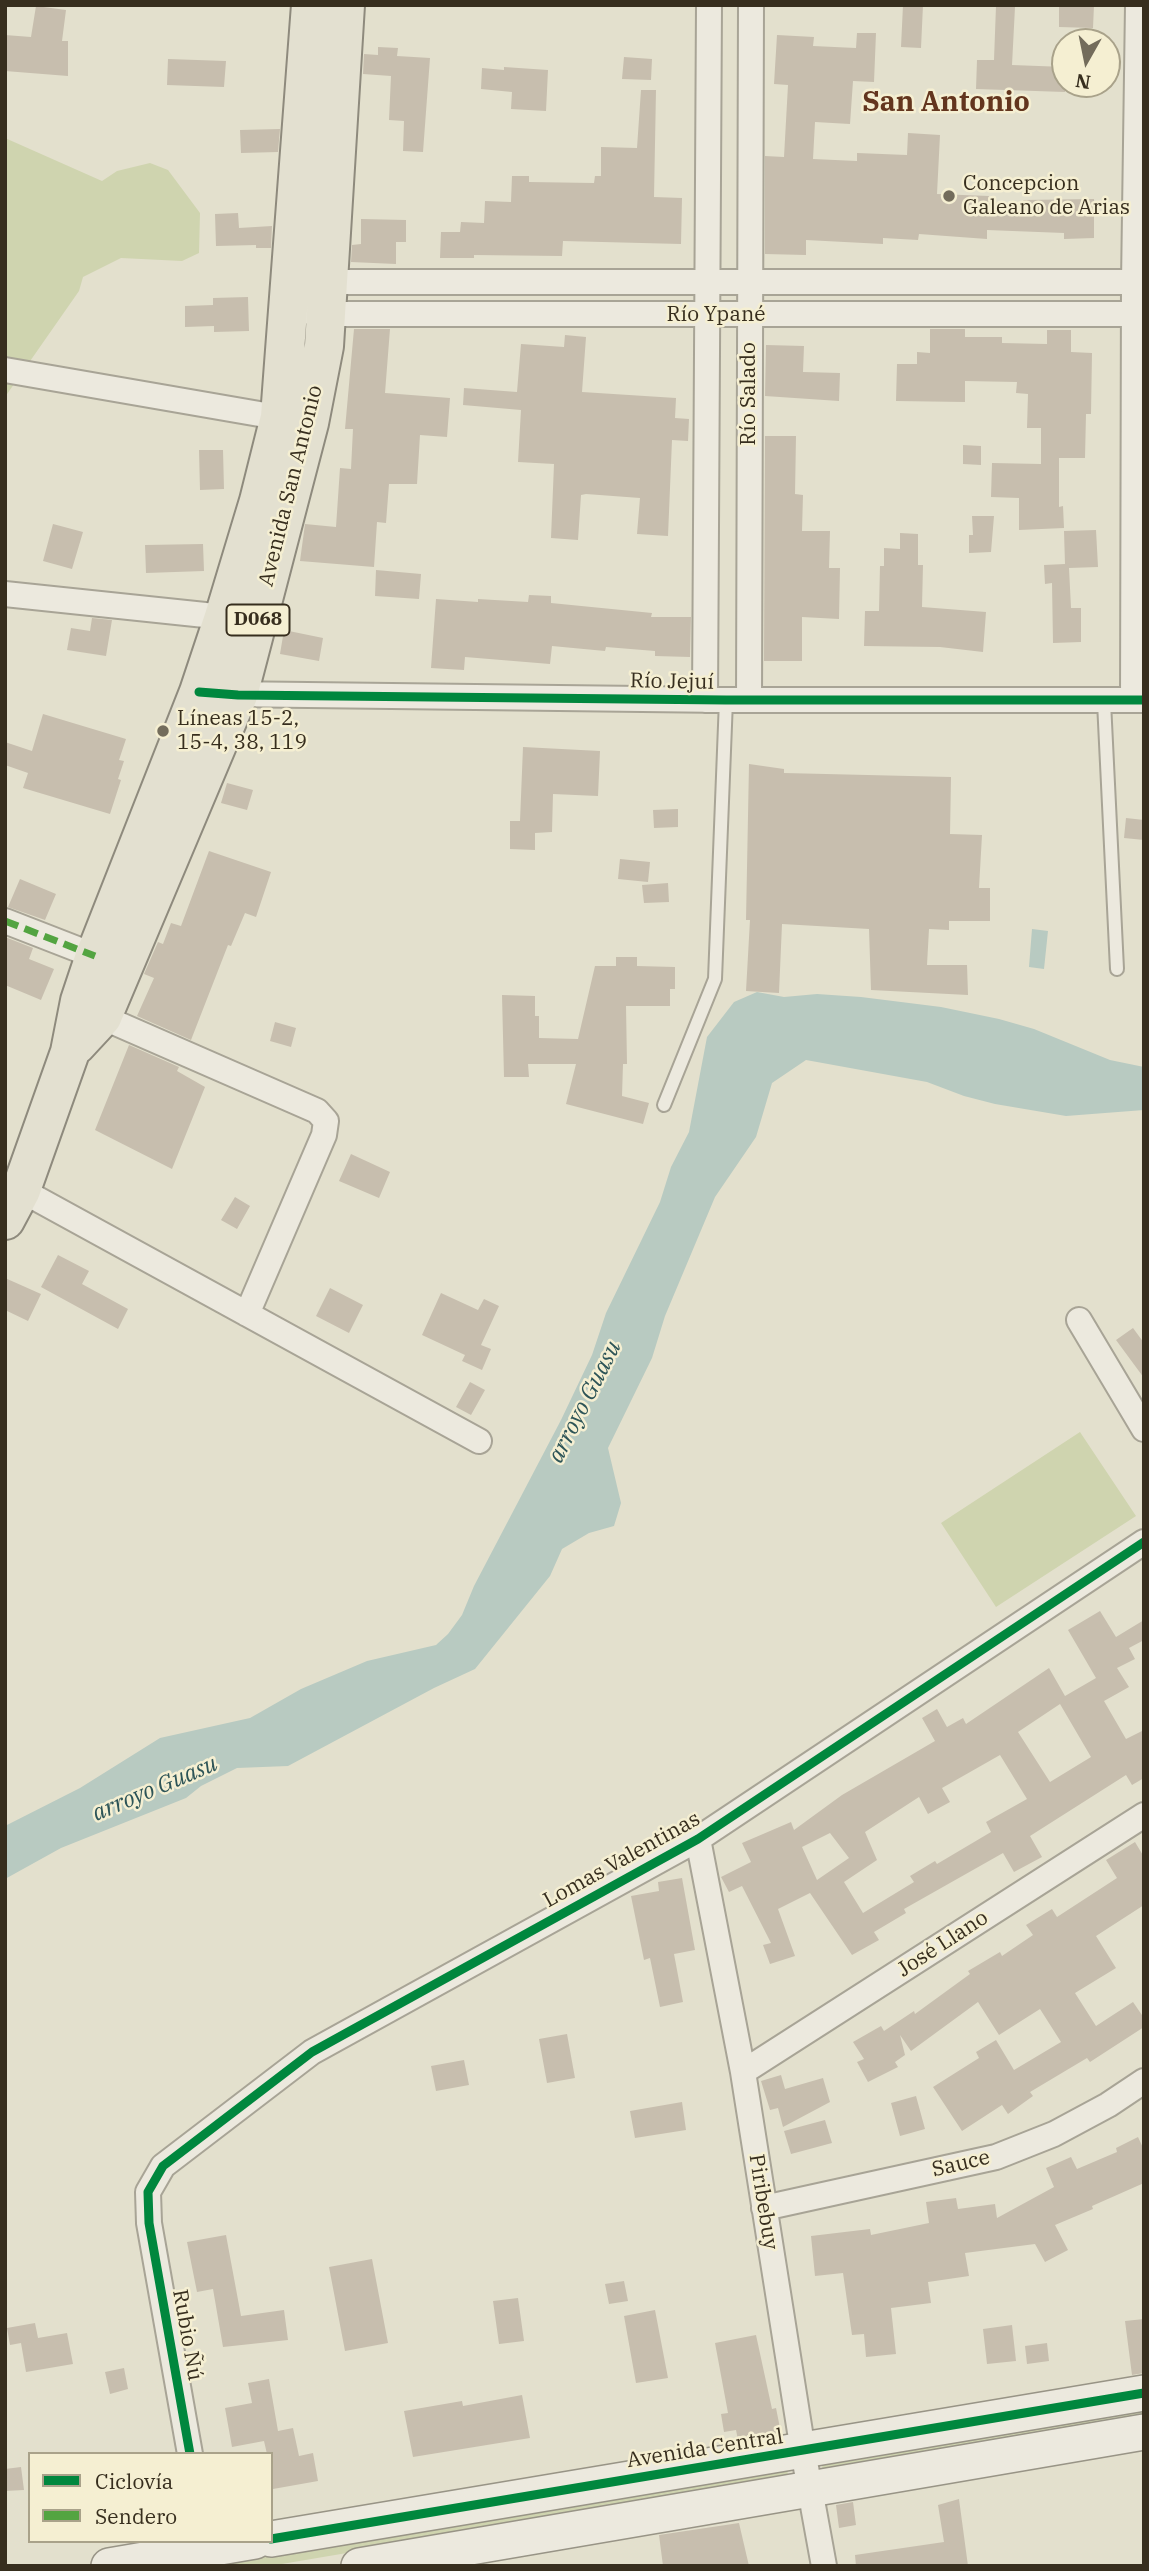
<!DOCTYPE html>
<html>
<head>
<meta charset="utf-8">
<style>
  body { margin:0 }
  #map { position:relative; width:1149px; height:2571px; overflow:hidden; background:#e3e0cd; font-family:"IBM Plex Serif",serif }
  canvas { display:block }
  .frame { position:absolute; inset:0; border:7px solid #372e1e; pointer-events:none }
  .legend { position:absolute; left:28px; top:2452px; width:245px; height:91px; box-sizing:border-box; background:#f5efd2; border:2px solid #a9a28a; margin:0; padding:9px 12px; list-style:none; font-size:21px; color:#372e1e }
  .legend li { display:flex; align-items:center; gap:14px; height:35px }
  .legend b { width:35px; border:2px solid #a9a28a }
  .north { position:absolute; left:1051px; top:28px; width:70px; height:70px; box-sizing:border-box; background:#f5efd2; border:2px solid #a9a28a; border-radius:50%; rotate:189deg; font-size:19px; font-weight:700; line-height:28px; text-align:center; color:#372e1e }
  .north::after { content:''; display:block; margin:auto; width:24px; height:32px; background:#736c5b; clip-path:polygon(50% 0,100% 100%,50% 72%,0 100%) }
</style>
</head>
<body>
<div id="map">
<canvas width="1149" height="2571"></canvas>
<div class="frame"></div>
<ul class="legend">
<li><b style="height:9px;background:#00873e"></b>Ciclovía</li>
<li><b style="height:9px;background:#53a441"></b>Sendero</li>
</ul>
<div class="north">N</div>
</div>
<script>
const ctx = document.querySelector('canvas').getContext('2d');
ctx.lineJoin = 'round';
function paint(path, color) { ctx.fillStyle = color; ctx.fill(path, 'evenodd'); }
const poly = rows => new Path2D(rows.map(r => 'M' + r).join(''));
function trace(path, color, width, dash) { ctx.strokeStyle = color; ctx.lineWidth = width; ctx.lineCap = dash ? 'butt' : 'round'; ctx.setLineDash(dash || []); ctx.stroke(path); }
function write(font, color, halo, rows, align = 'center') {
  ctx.font = font + ' "IBM Plex Serif",serif'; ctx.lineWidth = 5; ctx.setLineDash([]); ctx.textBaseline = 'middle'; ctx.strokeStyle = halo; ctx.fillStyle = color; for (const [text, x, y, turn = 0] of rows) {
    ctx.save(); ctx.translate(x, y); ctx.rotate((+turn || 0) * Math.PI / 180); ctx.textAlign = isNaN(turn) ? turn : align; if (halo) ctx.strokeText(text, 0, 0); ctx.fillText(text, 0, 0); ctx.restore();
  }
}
const green = poly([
  [5,138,102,181,117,171,150,163,168,170,200,213,199,253,182,261,121,258,83,277,79,291,5,397],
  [1080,1432,1136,1516,996,1607,941,1523],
  [1144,2406,1144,2419,825,2471,822,2469,823,2461],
  [787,2469,788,2475,784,2479,270,2566,191,2566]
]);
const water = poly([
  [1032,929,1048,931,1044,969,1029,967],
  [757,992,784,997,817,994,861,997,941,1007,999,1019,1034,1029,1110,1060,1144,1067,1144,1110,1066,1116,995,1104,964,1096,927,1082,806,1060,772,1083,756,1137,715,1197,665,1316,652,1358,608,1448,621,1503,614,1526,589,1533,562,1549,550,1576,475,1669,434,1688,288,1766,237,1768,201,1786,186,1798,61,1848,5,1879,5,1826,80,1788,160,1738,250,1718,301,1689,367,1661,436,1645,448,1634,462,1615,474,1586,561,1420,592,1355,606,1313,660,1202,671,1167,689,1132,707,1037,734,1002]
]);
const building = poly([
  [903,5,923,5,921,48,901,47],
  [1059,5,1094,5,1093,28,1059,27],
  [36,6,66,10,62,41,68,41,68,76,5,71,5,35,31,37],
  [996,6,1015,7,1012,65,1065,67,1065,92,976,89,977,60,994,60],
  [857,33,876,33,874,82,853,81,850,124,815,122,813,159,857,161,857,153,907,155,908,133,940,135,937,194,989,196,988,203,1023,205,1023,200,1094,199,1094,238,1064,239,1064,233,987,230,987,239,919,234,918,240,883,238,883,244,806,240,806,255,765,254,765,156,784,157,788,85,774,84,777,35,814,37,813,46,856,48],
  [378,47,398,48,397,56,430,58,423,152,403,151,404,121,389,120,391,76,363,74,364,54,378,55],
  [624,57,652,59,651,80,622,79],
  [168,59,226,61,224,87,167,85],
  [504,67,548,70,546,111,511,109,512,92,481,89,482,68,504,70],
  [641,90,656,90,654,197,682,198,681,244,563,241,562,256,474,255,474,258,440,258,441,232,460,232,461,222,484,223,485,201,511,202,512,176,529,176,529,182,594,183,595,176,601,176,601,147,637,148],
  [280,129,278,152,241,153,240,130],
  [238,213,239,228,272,226,271,248,256,248,256,245,216,246,215,214],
  [361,219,406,220,406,242,396,242,396,264,351,262,352,245,361,244],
  [248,297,249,331,214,332,214,326,185,327,185,306,213,305,213,298],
  [354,329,390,329,385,393,450,398,447,437,420,435,417,484,389,484,386,523,377,522,374,567,300,561,305,524,336,527,340,468,351,469,353,429,345,429],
  [930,329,965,329,965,337,1002,337,1002,343,1047,344,1047,330,1071,330,1071,352,1092,353,1091,414,1086,414,1085,458,1059,458,1059,507,1063,506,1064,528,1019,530,1019,498,991,497,992,463,1041,464,1041,428,1027,428,1028,394,1016,393,1017,382,965,381,965,402,896,401,897,364,917,364,917,352,930,353],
  [565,335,586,337,582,392,676,398,675,418,689,419,688,441,672,440,668,536,637,534,640,498,586,494,581,495,578,540,551,538,554,464,518,462,521,410,463,405,464,388,517,392,521,344,564,347],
  [766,345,804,346,803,372,840,373,839,401,765,396],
  [765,436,796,436,795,494,803,495,802,531,830,531,829,568,840,568,839,619,802,617,802,661,764,661],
  [963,445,981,446,981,465,963,464],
  [199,450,223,450,224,489,200,490],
  [972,516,994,516,991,552,969,553,969,535,973,535],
  [53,524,83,532,72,569,43,561],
  [1096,530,1098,567,1069,568,1071,608,1081,608,1081,642,1053,643,1052,583,1045,584,1044,565,1065,564,1064,531],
  [900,533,918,534,918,565,923,565,922,607,986,612,983,652,940,647,864,646,865,611,879,611,880,566,884,566,884,548,900,549],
  [203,544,204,571,146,573,145,545],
  [376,570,421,574,419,599,375,596],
  [529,595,551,596,551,603,652,613,651,617,691,617,690,657,655,656,655,651,606,647,605,651,552,646,550,664,465,657,464,670,431,668,436,599,478,602,478,599,528,602],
  [92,618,112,620,106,656,67,650,71,628,90,631],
  [284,630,323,638,319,661,280,654],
  [43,714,126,739,119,760,124,761,118,779,121,780,110,814,23,788,28,773,5,765,5,742,32,751],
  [523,747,600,751,598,796,553,794,552,832,535,833,535,850,510,849,510,821,520,821],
  [749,764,784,769,784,773,951,777,950,834,982,835,979,888,990,888,990,921,949,921,949,930,929,929,927,965,967,965,968,995,871,990,869,929,782,924,779,993,746,991,750,920,746,920],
  [227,783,253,790,247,810,221,803],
  [678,809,678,827,654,828,653,810],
  [1126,818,1144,820,1144,840,1124,838],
  [209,851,271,872,256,917,245,913,231,946,228,945,191,1040,137,1016,154,978,144,974,158,942,163,944,171,923,181,926],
  [620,859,650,862,648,882,618,879],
  [20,879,56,894,45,920,8,907],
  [668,883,669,902,644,903,642,885],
  [5,937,33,948,29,959,54,969,41,1000,5,985],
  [616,957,637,957,637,966,675,967,675,989,670,989,670,1006,626,1006,627,1064,623,1064,622,1096,649,1103,643,1124,566,1104,576,1064,528,1064,529,1077,504,1077,502,995,535,996,535,1016,539,1016,539,1038,578,1039,595,966,616,966],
  [275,1022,296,1028,291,1047,270,1041],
  [129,1045,179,1067,177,1071,205,1087,172,1169,95,1130],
  [351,1154,390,1172,379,1198,339,1181],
  [235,1197,250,1206,237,1229,221,1220],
  [58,1255,89,1271,82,1284,128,1309,118,1329,41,1287],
  [5,1278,41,1294,28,1321,5,1310],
  [330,1288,363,1305,349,1333,316,1316],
  [441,1293,478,1310,484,1299,499,1306,481,1345,491,1349,482,1370,462,1361,465,1355,422,1335],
  [1133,1328,1144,1343,1144,1378,1116,1340],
  [470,1382,485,1390,471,1415,456,1407],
  [1100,1611,1116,1637,1144,1620,1144,1640,1129,1648,1135,1659,1117,1668,1129,1687,1104,1701,1126,1739,1144,1730,1144,1778,1132,1785,1126,1775,1030,1836,1042,1857,1014,1872,1003,1853,904,1909,906,1913,874,1932,879,1940,852,1955,810,1893,778,1909,795,1956,770,1964,763,1945,771,1943,742,1886,729,1892,721,1877,751,1862,742,1843,791,1822,794,1830,842,1795,935,1741,922,1718,937,1709,947,1727,963,1718,966,1724,1049,1668,1065,1696,1096,1678,1068,1630],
  [1060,1704,1091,1757,1050,1782,1018,1732],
  [1000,1755,1027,1799,986,1822,991,1832,937,1864,935,1861,910,1876,914,1882,863,1913,844,1882,877,1860,865,1832,919,1797,928,1814,950,1802,942,1788],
  [830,1833,849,1858,817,1880,802,1847],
  [1135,1842,1144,1857,1144,1905,1096,1936,1116,1968,1075,1993,1096,2026,1133,2002,1144,2018,1144,2027,1090,2062,1087,2058,1030,2092,1033,2096,1008,2114,1002,2105,962,2131,933,2087,979,2058,976,2052,996,2040,1014,2070,1061,2042,1040,2009,999,2035,978,2002,911,2051,900,2035,905,2055,895,2062,898,2067,868,2082,857,2062,864,2059,853,2042,881,2026,884,2031,914,2011,915,2014,970,1974,968,1971,1000,1952,1002,1956,1033,1935,1026,1925,1052,1909,1057,1917,1117,1878,1106,1860],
  [682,1878,695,1950,674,1954,683,2002,660,2007,650,1958,644,1960,631,1896,659,1891,658,1882],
  [567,2034,575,2078,547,2083,539,2039],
  [464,2060,469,2085,436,2091,431,2066],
  [781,2075,785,2089,823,2078,830,2102,783,2127,778,2108,770,2110,761,2081],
  [916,2096,925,2129,900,2136,891,2103],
  [682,2102,686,2130,635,2138,630,2111],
  [825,2120,832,2143,791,2154,784,2131],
  [1138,2137,1144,2150,1144,2183,1092,2206,1093,2209,1055,2225,1068,2250,1045,2262,1035,2244,965,2253,969,2276,928,2282,931,2303,891,2308,896,2354,866,2357,864,2334,852,2335,843,2273,815,2276,811,2236,870,2229,871,2235,929,2223,926,2202,956,2198,958,2209,995,2204,997,2218,1054,2187,1046,2168,1071,2157,1077,2169,1117,2152,1116,2148],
  [226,2235,241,2316,284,2310,288,2340,223,2347,213,2289,197,2292,187,2242],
  [372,2259,388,2343,345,2351,329,2267],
  [624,2281,628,2301,609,2304,605,2284],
  [518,2298,524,2341,499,2344,493,2301],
  [655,2310,668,2378,636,2383,624,2316],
  [1144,2319,1144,2373,1132,2375,1125,2321],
  [35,2323,38,2338,67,2333,73,2364,26,2372,21,2343,10,2345,7,2328],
  [1012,2325,1016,2361,987,2364,983,2329],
  [756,2335,772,2409,776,2408,781,2433,738,2440,736,2430,724,2432,721,2414,728,2413,715,2343],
  [1047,2343,1049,2361,1027,2364,1025,2346],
  [124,2368,128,2389,110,2394,105,2372],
  [269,2379,278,2431,293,2428,299,2456,313,2453,318,2481,273,2489,271,2454,267,2454,264,2441,232,2447,225,2408,252,2403,248,2383],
  [522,2395,530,2438,413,2457,404,2411,462,2401,463,2406],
  [21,2467,24,2490,5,2491,5,2469],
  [959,2499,968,2566,856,2566,855,2555,944,2542,938,2505],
  [853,2502,856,2525,839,2528,836,2505],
  [739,2523,749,2566,663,2566,659,2535]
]);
const lane = poly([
  [1104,702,1117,969],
  [664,1105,715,979,726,700]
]);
const street = poly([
  [315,282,1144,282],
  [314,314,1144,314],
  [5,370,294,420],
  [5,594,224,617],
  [224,694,726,700,1144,700],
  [705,700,709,5],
  [749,700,751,5],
  [1133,700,1134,282,1138,5],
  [5,921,95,956],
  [102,1017,317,1111,326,1121,324,1135,247,1314],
  [21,1190,479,1441],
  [1079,1320,1144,1429],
  [698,1839,743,2072,803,2451,824,2566],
  [743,2072,1144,1815],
  [764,2208,996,2157,1054,2134,1108,2105,1144,2081],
  [190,2454,149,2223,148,2192,163,2166,312,2052,698,1839,1144,1542]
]);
const secondary = poly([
  [271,2539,1144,2393],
  [109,2566,255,2541],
  [359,2566,1144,2432]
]);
const primary = poly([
  [76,1045,102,1017,238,695,309,423,324,346,345,5],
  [5,1220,21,1190,70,1052,80,1001,95,956,199,692,224,617,259,501,280,417,311,5]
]);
const quiet = poly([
  [5,921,95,956]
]);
const cycleway = poly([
  [199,692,238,695,726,700,1144,700],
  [190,2454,149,2223,148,2192,163,2166,312,2052,698,1839,1144,1542],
  [271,2539,1144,2393]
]);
const markers = [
  [949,196,7,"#736c5b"],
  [163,731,7,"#736c5b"]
];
const shields = [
  [258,620,63]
];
const shieldNames = [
  ["D068",258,620]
];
const poiNames = [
  ["Concepcion",963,184],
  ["Galeano de Arias",963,208],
  ["Líneas 15-2,",177,719],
  ["15-4, 38, 119",177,743]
];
const streetNames = [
  ["Río Ypané",716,315],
  ["Río Salado",749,394,-90],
  ["Avenida San Antonio",291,486,-76],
  ["Río Jejuí",672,682,1],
  ["Lomas Valentinas",622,1860,-29],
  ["José Llano",943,1944,-33],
  ["Sauce",961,2164,-13],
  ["Piribebuy",763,2202,81],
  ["Rubio Ñú",187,2335,80],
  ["Avenida Central",705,2449,-9]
];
const waterNames = [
  ["arroyo Guasu",585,1402,-63],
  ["arroyo Guasu",155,1789,-23]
];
const districtNames = [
  ["San Antonio",946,103]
];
paint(green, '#cfd4af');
paint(water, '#b8cac1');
paint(building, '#c7beae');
trace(lane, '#a8a496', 16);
trace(street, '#a8a496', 28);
trace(secondary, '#989486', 38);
trace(primary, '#8e8a7d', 42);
trace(lane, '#ece9de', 12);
trace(street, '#ece9de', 24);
trace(secondary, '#ece9de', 35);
trace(primary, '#e3e0d0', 38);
trace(quiet, '#53a441', 7, [14, 7]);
trace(cycleway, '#00873e', 9);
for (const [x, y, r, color] of markers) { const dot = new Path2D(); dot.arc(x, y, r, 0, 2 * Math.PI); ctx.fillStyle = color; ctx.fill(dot); trace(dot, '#f5efd2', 2.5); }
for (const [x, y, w] of shields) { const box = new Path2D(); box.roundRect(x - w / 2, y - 15.5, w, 31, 5); ctx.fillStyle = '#f5efd2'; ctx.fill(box); trace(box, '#372e1e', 2); }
write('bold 19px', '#372e1e', null, shieldNames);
write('21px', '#372e1e', '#f5efd2', poiNames, 'left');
write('21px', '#372e1e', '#f5efd2', streetNames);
write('italic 23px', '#2d5457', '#f5efd2', waterNames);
write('bold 28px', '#63351e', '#f5efd2', districtNames);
</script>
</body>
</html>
